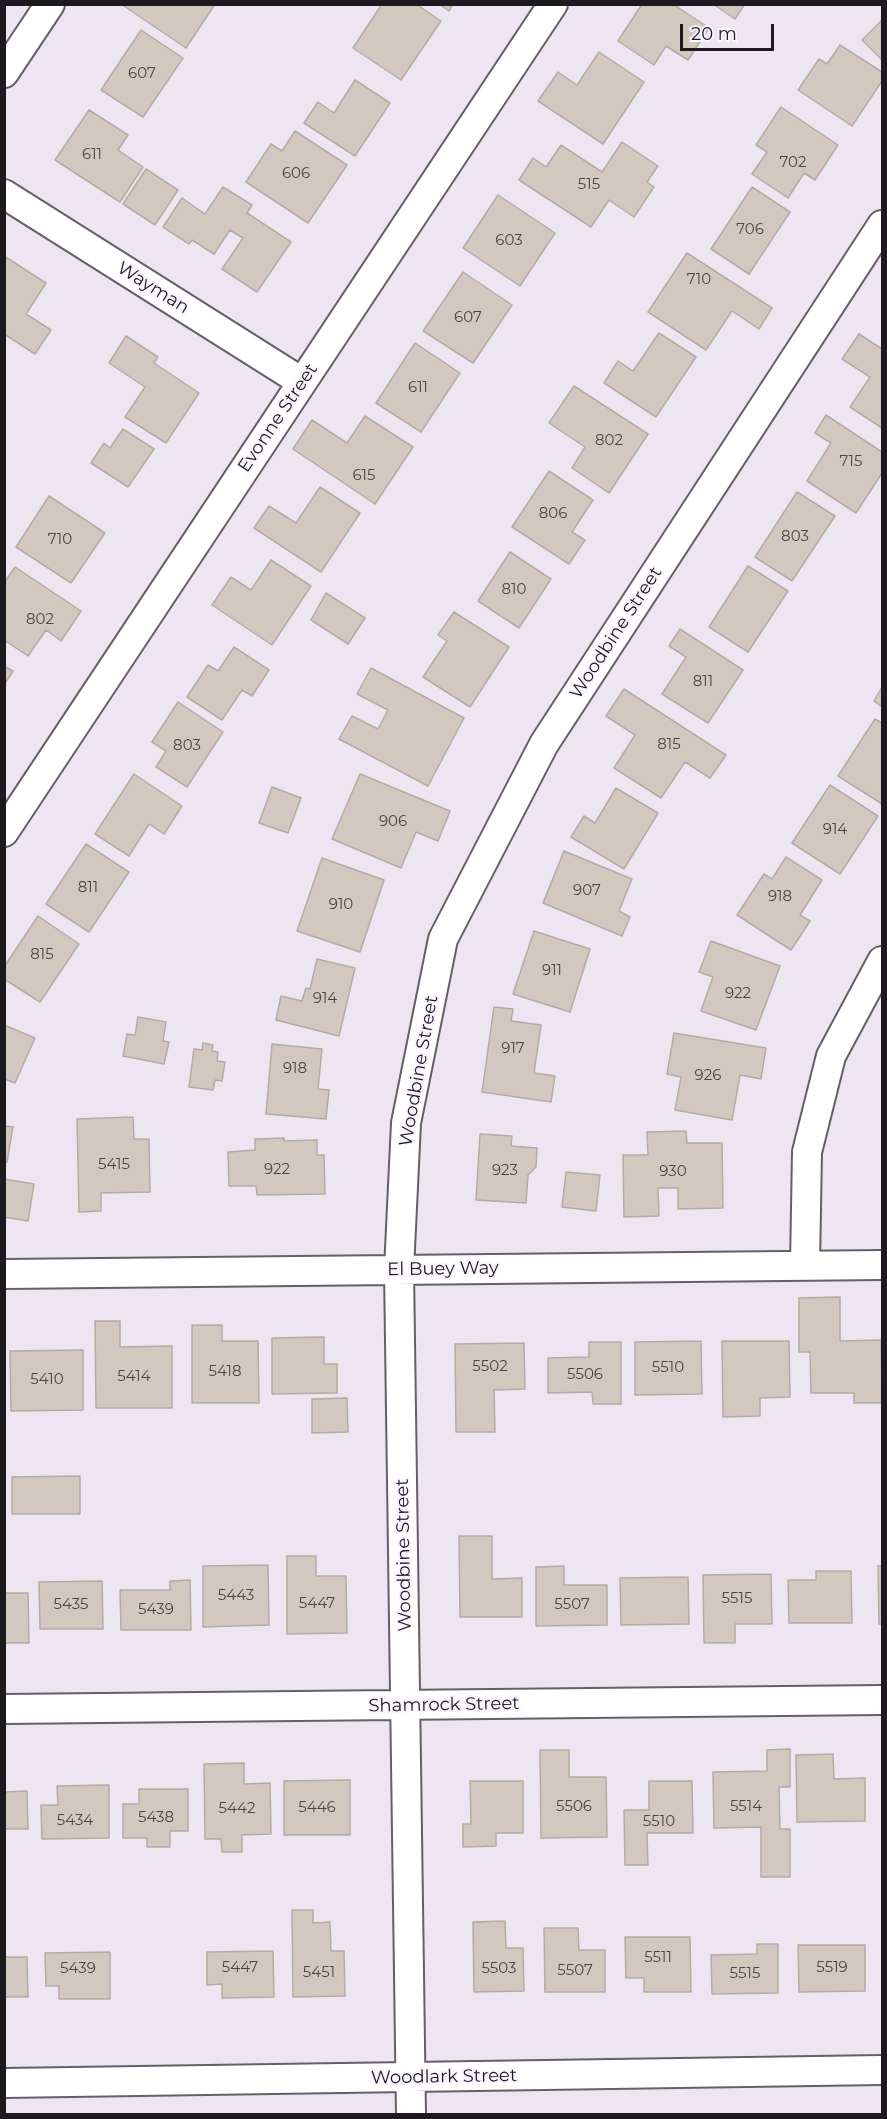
<!DOCTYPE html>
<html>
<head>
<meta charset="utf-8">
<style>
  body { margin:0 }
  #map { position:relative; width:887px; height:2119px; overflow:hidden; background:#ede6f2; font-family:Montserrat,sans-serif }
  canvas { display:block }
  .frame { position:absolute; inset:0; border:6px solid #1c1a1e; pointer-events:none }
  .scale { position:absolute; left:680px; top:24px; width:94px; height:27px; box-sizing:border-box; border:3px solid #1c1a1e; border-top:0; padding-left:8px; font-size:18px; line-height:21px; white-space:nowrap; color:#1c1a1e; -webkit-text-stroke:4px #faf4ff; paint-order:stroke }
</style>
</head>
<body>
<div id="map">
<canvas width="887" height="2119"></canvas>
<div class="frame"></div>
<div class="scale">20 m</div>
</div>
<script>
const ctx = document.querySelector('canvas').getContext('2d');
ctx.lineJoin = 'round';
function paint(path, color) { ctx.fillStyle = color; ctx.fill(path, 'evenodd'); }
const poly = rows => new Path2D(rows.map(r => 'M' + r).join(''));
function trace(path, color, width, dash) { ctx.strokeStyle = color; ctx.lineWidth = width; ctx.lineCap = dash ? 'butt' : 'round'; ctx.setLineDash(dash || []); ctx.stroke(path); }
function write(font, color, halo, rows, align = 'center') {
  ctx.font = font + ' Montserrat,sans-serif'; ctx.lineWidth = 4.5; ctx.setLineDash([]); ctx.textBaseline = 'middle'; ctx.strokeStyle = halo; ctx.fillStyle = color; for (const [text, x, y, turn = 0] of rows) {
    ctx.save(); ctx.translate(x, y); ctx.rotate((+turn || 0) * Math.PI / 180); ctx.textAlign = isNaN(turn) ? turn : align; if (halo) ctx.strokeText(text, 0, 0); ctx.fillText(text, 0, 0); ctx.restore();
  }
}
const building = poly([
  [121,4,215,4,186,48,121,4],
  [382,4,416,4,441,21,401,80,353,48,382,4],
  [439,4,453,4,449,11,439,4],
  [642,4,673,4,709,28,688,60,666,46,654,65,618,41,642,4],
  [713,4,745,4,735,19,713,4],
  [882,20,882,60,862,40,882,20],
  [141,30,183,58,143,117,101,90,141,30],
  [840,45,882,72,882,81,852,126,798,90,819,59,827,64,840,45],
  [599,52,644,82,603,144,538,101,558,72,577,85,599,52],
  [355,80,390,103,355,156,304,123,318,102,334,113,355,80],
  [781,107,838,145,815,180,804,173,788,198,752,174,767,152,756,145,781,107],
  [89,110,128,135,118,150,143,167,120,202,55,160,89,110],
  [295,131,347,165,308,223,246,182,271,144,282,151,295,131],
  [622,142,658,166,647,182,654,187,634,217,609,200,591,227,519,180,533,158,546,167,561,145,602,172,622,142],
  [146,169,178,190,155,225,123,204,146,169],
  [223,187,252,205,247,213,291,242,257,292,222,269,243,238,230,230,214,254,192,240,189,244,163,227,182,198,205,214,223,187],
  [752,187,790,212,749,274,711,249,752,187],
  [498,195,555,233,520,286,463,248,498,195],
  [687,253,772,308,759,329,732,311,706,350,648,312,687,253],
  [4,256,46,283,26,314,51,330,35,354,4,334,4,256],
  [463,272,512,305,473,363,423,331,463,272],
  [659,333,696,357,656,417,604,383,618,361,633,371,659,333],
  [859,334,882,349,882,428,850,407,870,377,842,359,859,334],
  [126,336,158,357,154,363,199,393,166,443,125,417,145,387,109,363,126,336],
  [415,343,460,373,421,432,376,403,415,343],
  [574,386,648,434,609,493,572,468,585,447,549,423,574,386],
  [826,415,882,452,882,473,856,513,807,481,831,443,815,433,826,415],
  [365,416,413,447,375,504,293,449,312,420,347,443,365,416],
  [123,429,154,449,128,487,91,463,104,443,110,448,123,429],
  [549,471,593,500,572,532,585,540,569,564,512,527,549,471],
  [320,487,360,513,321,572,254,528,269,506,296,523,320,487],
  [797,492,835,516,792,581,755,557,797,492],
  [49,496,105,533,71,583,16,547,49,496],
  [510,552,551,579,519,628,478,601,510,552],
  [271,560,311,586,272,645,212,605,231,577,251,590,271,560],
  [748,566,788,591,748,652,709,627,748,566],
  [15,567,81,611,61,641,46,630,28,656,4,640,4,583,15,567],
  [326,593,365,618,348,644,311,620,326,593],
  [454,612,509,647,470,707,423,677,447,641,438,635,454,612],
  [680,629,743,670,708,723,662,694,686,657,669,646,680,629],
  [234,647,269,670,252,696,242,690,222,720,187,697,208,665,218,671,234,647],
  [4,666,13,671,4,685,4,666],
  [371,668,464,718,428,786,339,739,352,716,378,729,388,710,357,694,371,668],
  [882,687,882,707,874,701,882,687],
  [624,689,726,755,710,778,685,762,661,798,614,768,635,735,606,716,624,689],
  [178,702,223,732,187,787,156,767,166,751,152,742,178,702],
  [875,719,882,723,882,804,838,776,875,719],
  [134,774,182,806,164,834,149,824,129,856,95,834,134,774],
  [360,774,450,811,438,841,416,832,401,868,332,839,360,774],
  [830,785,878,816,840,874,792,843,830,785],
  [272,787,301,798,288,833,259,823,272,787],
  [616,788,658,813,624,869,571,837,584,816,595,823,616,788],
  [86,844,129,872,89,932,46,904,86,844],
  [564,851,632,879,619,911,630,917,622,936,543,903,564,851],
  [786,857,822,880,800,915,810,921,791,950,737,915,764,874,772,879,786,857],
  [322,858,384,880,360,952,297,931,322,858],
  [38,916,79,944,40,1002,4,979,4,967,38,916],
  [534,931,590,949,570,1012,513,994,534,931],
  [711,941,780,966,756,1030,701,1011,713,977,699,972,711,941],
  [317,959,355,968,339,1036,276,1020,281,996,302,1001,306,988,310,989,317,959],
  [494,1007,513,1009,511,1021,541,1025,534,1073,555,1076,551,1102,482,1092,494,1007],
  [138,1017,166,1022,163,1041,169,1042,164,1064,123,1056,127,1034,135,1035,138,1017],
  [4,1025,35,1038,15,1083,4,1079,4,1025],
  [674,1033,766,1048,761,1079,740,1075,732,1120,675,1110,681,1077,667,1074,674,1033],
  [203,1043,213,1045,212,1051,218,1052,217,1061,225,1062,222,1081,215,1080,213,1090,189,1087,194,1049,202,1050,203,1043],
  [272,1044,322,1049,318,1089,329,1090,326,1119,266,1114,272,1044],
  [133,1117,134,1139,149,1139,150,1192,101,1193,101,1211,79,1212,77,1119,133,1117],
  [4,1126,13,1127,7,1162,4,1162,4,1126],
  [686,1131,687,1143,722,1143,723,1208,678,1209,678,1188,658,1188,659,1216,624,1217,623,1155,648,1155,647,1132,686,1131],
  [480,1134,512,1136,511,1146,537,1148,536,1167,528,1175,526,1203,476,1200,480,1134],
  [284,1138,284,1141,317,1140,317,1155,324,1155,325,1194,257,1195,256,1186,229,1186,228,1152,255,1150,255,1139,284,1138],
  [566,1172,600,1175,596,1211,562,1207,566,1172],
  [4,1179,34,1184,28,1221,4,1217,4,1179],
  [840,1297,840,1341,881,1340,882,1403,854,1403,854,1393,811,1393,810,1352,799,1352,799,1298,840,1297],
  [95,1321,120,1321,120,1347,172,1346,172,1408,96,1408,95,1321],
  [192,1325,222,1325,222,1341,258,1341,259,1403,192,1403,192,1325],
  [324,1337,324,1364,337,1364,337,1393,272,1394,272,1338,324,1337],
  [701,1341,702,1394,635,1395,635,1342,701,1341],
  [722,1341,789,1341,790,1397,760,1398,760,1416,723,1417,722,1341],
  [589,1342,621,1342,621,1404,593,1404,592,1392,548,1393,548,1358,589,1357,589,1342],
  [524,1343,525,1389,494,1390,495,1432,456,1432,455,1344,524,1343],
  [83,1350,83,1410,11,1411,10,1351,83,1350],
  [347,1398,348,1432,312,1433,312,1399,347,1398],
  [80,1476,80,1514,12,1514,12,1477,80,1476],
  [459,1536,492,1536,492,1579,522,1578,522,1617,460,1617,459,1536],
  [287,1556,316,1556,316,1576,346,1576,347,1633,287,1634,287,1556],
  [268,1565,269,1625,203,1627,203,1566,268,1565],
  [564,1566,564,1585,607,1585,607,1625,536,1626,536,1567,564,1566],
  [878,1566,882,1566,882,1624,879,1624,878,1566],
  [816,1571,851,1571,852,1623,789,1623,788,1580,816,1580,816,1571],
  [771,1574,772,1624,735,1624,735,1643,704,1643,703,1575,771,1574],
  [688,1577,689,1624,621,1625,620,1578,688,1577],
  [4,1578,5,1593,28,1593,29,1643,4,1643,4,1578],
  [190,1580,191,1630,121,1630,120,1590,170,1590,170,1581,190,1580],
  [102,1581,103,1629,40,1629,39,1582,102,1581],
  [790,1749,790,1787,779,1787,780,1829,790,1829,790,1877,761,1877,761,1827,714,1828,713,1772,767,1771,767,1750,790,1749],
  [540,1750,569,1750,569,1777,606,1777,607,1837,541,1838,540,1750],
  [833,1754,834,1779,865,1778,865,1821,797,1822,796,1755,833,1754],
  [244,1763,244,1784,270,1783,271,1834,242,1835,242,1852,222,1852,221,1839,205,1839,204,1764,244,1763],
  [350,1780,350,1835,284,1835,284,1781,350,1780],
  [470,1781,523,1781,523,1833,496,1833,496,1846,463,1847,463,1824,471,1824,470,1781],
  [649,1781,692,1781,693,1833,647,1833,648,1865,625,1865,624,1810,649,1810,649,1781],
  [109,1785,109,1838,42,1839,41,1805,58,1805,57,1786,109,1785],
  [139,1789,188,1789,188,1831,170,1831,170,1847,147,1847,147,1838,123,1838,123,1804,139,1804,139,1789],
  [27,1791,28,1829,4,1829,4,1792,27,1791],
  [292,1910,313,1910,313,1923,330,1922,331,1951,344,1951,345,1996,293,1997,292,1910],
  [505,1921,506,1948,523,1948,524,1991,474,1992,473,1922,505,1921],
  [544,1928,578,1928,579,1950,605,1950,605,1992,545,1992,544,1928],
  [625,1937,690,1937,691,1992,644,1992,644,1978,626,1978,625,1937],
  [757,1944,778,1944,778,1993,712,1994,711,1955,757,1954,757,1944],
  [798,1945,865,1945,865,1991,799,1992,798,1945],
  [273,1951,274,1997,222,1998,222,1984,207,1985,207,1952,273,1951],
  [110,1952,110,1999,59,1999,59,1986,46,1986,45,1953,110,1952],
  [4,1957,27,1957,28,1997,4,1997,4,1957]
]);
const minor = poly([
  [4,73,50,4],
  [4,194,302,382],
  [4,832,553,4],
  [805,1265,807,1152,831,1056,882,961],
  [4,1274,882,1265],
  [4,1709,882,1700],
  [4,2083,882,2070],
  [411,2114,399,1270,406,1123,443,939,544,744,882,225]
]);
const numberNames = [
  ["607",142,74],
  ["611",92,155],
  ["702",793,163],
  ["606",296,174],
  ["515",589,185],
  ["706",750,230],
  ["603",509,241],
  ["710",699,280],
  ["607",468,318],
  ["611",418,388],
  ["802",609,441],
  ["715",851,462],
  ["615",364,476],
  ["806",553,514],
  ["803",795,537],
  ["710",60,540],
  ["810",514,590],
  ["802",40,620],
  ["811",703,682],
  ["815",669,745],
  ["803",187,746],
  ["906",393,822],
  ["914",835,830],
  ["811",88,888],
  ["907",587,891],
  ["918",780,897],
  ["910",341,905],
  ["815",42,955],
  ["911",552,971],
  ["922",738,994],
  ["914",325,999],
  ["917",513,1049],
  ["918",295,1069],
  ["926",708,1076],
  ["5415",114,1165],
  ["922",277,1170],
  ["923",505,1171],
  ["930",673,1172],
  ["5502",490,1367],
  ["5510",668,1368],
  ["5418",225,1372],
  ["5506",585,1375],
  ["5414",134,1377],
  ["5410",47,1380],
  ["5443",236,1596],
  ["5515",737,1599],
  ["5447",317,1604],
  ["5435",71,1605],
  ["5507",572,1605],
  ["5439",156,1610],
  ["5506",574,1807],
  ["5514",746,1807],
  ["5446",317,1808],
  ["5442",237,1809],
  ["5438",156,1818],
  ["5434",75,1821],
  ["5510",659,1822],
  ["5511",658,1958],
  ["5447",240,1968],
  ["5519",832,1968],
  ["5439",78,1969],
  ["5503",499,1969],
  ["5507",575,1971],
  ["5451",319,1973],
  ["5515",745,1974]
];
const streetNames = [
  ["Wayman",153,288,32],
  ["Evonne Street",278,418,-56],
  ["Woodbine Street",616,633,-57],
  ["Woodbine Street",419,1071,-80],
  ["El Buey Way",443,1269,-1],
  ["Woodbine Street",404,1555,-91],
  ["Shamrock Street",444,1705,-1],
  ["Woodlark Street",444,2077,-1]
];
paint(building, '#d2c8bf');
trace(building, '#b5aba3', 1.5);
trace(minor, '#645f68', 32);
trace(minor, '#fff', 28);
write('15px', '#4a4646', null, numberNames);
write('18px', '#1c1a1e', '#faf4ff', streetNames);
</script>
</body>
</html>
